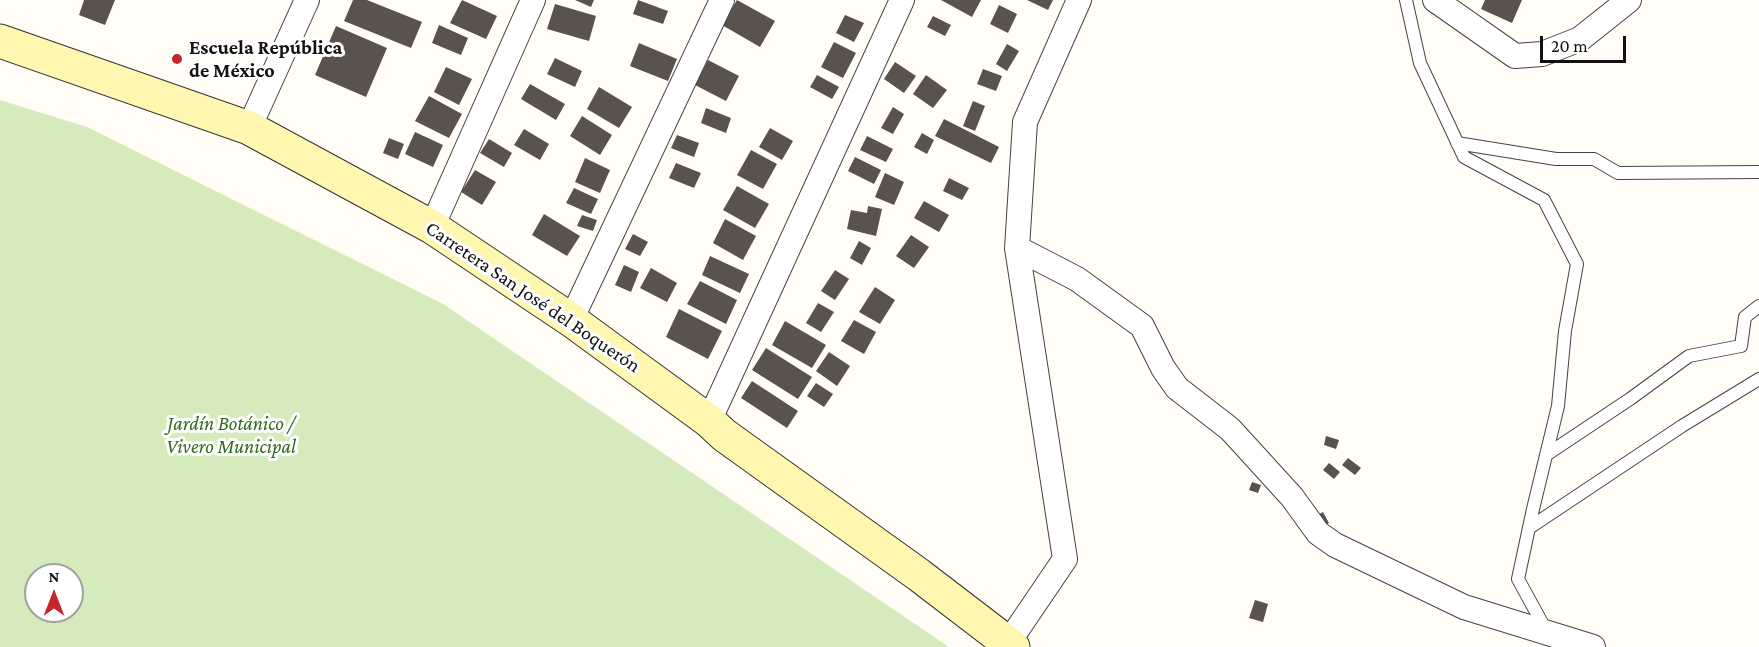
<!DOCTYPE html>
<html>
<head>
<meta charset="utf-8">
<style>
  body { margin:0 }
  #map { position:relative; width:1759px; height:647px; overflow:hidden; background:#fffdf5; font-family:"Crimson Pro",serif }
  canvas { display:block }
  .north { position:absolute; left:24px; top:563px; width:60px; height:60px; box-sizing:border-box; background:#fff; border:2px solid #a0a0a0; border-radius:50%; rotate:0deg; font-size:16px; font-weight:700; line-height:24px; text-align:center; color:#111 }
  .north::after { content:''; display:block; margin:auto; width:21px; height:27px; background:#c4262e; clip-path:polygon(50% 0,100% 100%,50% 72%,0 100%) }
  .scale { position:absolute; left:1540px; top:36px; width:86px; height:27px; box-sizing:border-box; border:3px solid #111; border-top:0; padding-left:8px; font-size:18px; line-height:21px; white-space:nowrap; color:#111; -webkit-text-stroke:4px #fff; paint-order:stroke }
</style>
</head>
<body>
<div id="map">
<canvas width="1759" height="647"></canvas>
<div class="north">N</div>
<div class="scale">20 m</div>
</div>
<script>
const ctx = document.querySelector('canvas').getContext('2d');
ctx.lineJoin = 'round';
function paint(path, color) { ctx.fillStyle = color; ctx.fill(path, 'evenodd'); }
const poly = rows => new Path2D(rows.map(r => 'M' + r).join(''));
function trace(path, color, width, dash) { ctx.strokeStyle = color; ctx.lineWidth = width; ctx.lineCap = dash ? 'butt' : 'round'; ctx.setLineDash(dash || []); ctx.stroke(path); }
function write(font, color, halo, rows, align = 'center') {
  ctx.font = font + ' "Crimson Pro",serif'; ctx.lineWidth = 6; ctx.setLineDash([]); ctx.textBaseline = 'middle'; ctx.strokeStyle = halo; ctx.fillStyle = color; for (const [text, x, y, turn = 0] of rows) {
    ctx.save(); ctx.translate(x, y); ctx.rotate((+turn || 0) * Math.PI / 180); ctx.textAlign = isNaN(turn) ? turn : align; if (halo) ctx.strokeText(text, 0, 0); ctx.fillText(text, 0, 0); ctx.restore();
  }
}
const green = poly([
  [0,100,87,127,443,304,949,647,0,647],
  [36,575,72,575,72,611,36,611]
]);
const building = poly([
  [84,0,115,0,105,25,79,15],
  [353,0,367,0,422,22,411,48,344,21],
  [462,0,497,16,486,39,450,23],
  [575,0,594,0,591,7],
  [638,0,668,11,663,24,633,14],
  [737,0,775,21,760,47,722,25],
  [941,0,981,0,972,17],
  [1027,0,1053,0,1048,10],
  [1485,0,1522,0,1512,23,1481,9],
  [555,4,596,16,589,41,547,29],
  [999,5,1017,14,1008,33,990,24],
  [845,15,864,23,854,42,836,33],
  [933,16,951,25,945,36,927,27],
  [439,25,468,38,461,55,432,43],
  [336,26,387,48,366,97,315,75],
  [834,42,856,53,843,78,821,67],
  [639,43,677,59,668,81,630,66],
  [1007,44,1019,51,1007,71,996,64],
  [555,58,582,71,575,87,547,74],
  [708,60,739,76,726,101,695,85],
  [895,62,916,76,904,93,884,79],
  [446,67,472,79,459,105,434,92],
  [983,69,1002,76,996,91,977,84],
  [817,75,839,87,832,99,810,87],
  [926,75,947,90,933,108,913,94],
  [530,84,565,104,556,120,521,99],
  [599,87,632,107,619,128,587,109],
  [429,96,462,114,449,138,415,121],
  [973,101,985,106,975,131,963,126],
  [893,107,904,114,893,134,881,128],
  [706,108,731,118,726,133,701,123],
  [582,116,612,135,600,155,570,136],
  [944,119,999,147,991,163,935,136],
  [770,128,793,141,782,160,759,147],
  [524,129,549,144,540,160,514,145],
  [415,132,443,145,433,167,405,154],
  [922,133,934,140,927,154,914,147],
  [677,135,699,143,694,157,671,148],
  [867,136,893,149,886,162,860,150],
  [389,138,404,144,398,159,383,153],
  [489,139,512,153,504,167,480,153],
  [751,150,777,164,763,189,737,175],
  [855,157,881,170,874,184,848,171],
  [585,158,610,170,600,193,575,182],
  [676,163,701,173,694,188,669,178],
  [475,170,496,182,482,205,461,192],
  [885,173,904,182,894,205,875,197],
  [949,178,969,188,962,200,943,191],
  [737,186,769,204,755,228,723,210],
  [574,188,598,199,591,214,566,203],
  [924,201,949,215,939,232,914,218],
  [868,206,882,209,876,236,847,229,851,210,867,213],
  [544,214,580,236,567,256,532,235],
  [582,215,597,220,593,231,577,226],
  [725,219,756,236,743,260,713,243],
  [633,234,648,242,640,256,625,249],
  [911,235,929,247,914,268,896,256],
  [859,241,871,248,862,265,850,258],
  [710,256,749,274,740,293,702,275],
  [624,265,639,272,631,292,615,285],
  [651,268,677,283,667,302,640,288],
  [835,270,849,279,835,300,821,291],
  [700,281,737,300,726,324,687,304],
  [875,287,895,300,880,324,859,312],
  [818,303,834,312,821,332,806,323],
  [679,309,722,331,708,359,666,337],
  [854,320,876,332,864,354,841,341],
  [785,321,826,345,812,368,772,345],
  [766,348,812,377,798,399,752,370],
  [829,352,850,366,837,386,816,371],
  [752,381,798,411,787,428,741,398],
  [816,383,833,394,824,407,807,396],
  [1326,436,1339,440,1336,449,1324,445],
  [1348,458,1361,468,1355,475,1342,465],
  [1329,463,1340,472,1334,479,1323,470],
  [1252,482,1261,485,1258,493,1249,490],
  [1323,512,1329,523,1320,528,1314,517],
  [1255,600,1268,604,1263,622,1249,618]
]);
const lane = poly([
  [1406,0,1420,63,1464,157,1544,200,1577,264,1565,331,1558,406,1533,509,1518,579,1547,632],
  [1457,143,1556,159,1594,159,1618,173,1759,172],
  [1546,455,1630,399,1689,356,1741,346,1745,317,1759,306],
  [1529,528,1682,426,1759,379]
]);
const street = poly([
  [1435,0,1515,56,1542,54,1580,39,1629,0],
  [249,128,307,0],
  [432,227,533,0],
  [1017,248,1077,279,1142,326,1163,368,1177,388,1230,429,1292,497,1318,533,1335,545,1464,607,1593,647],
  [571,320,722,0],
  [709,421,902,0],
  [1008,643,1065,559,1017,248,1025,122,1079,0]
]);
const secondary = poly([
  [0,41,249,128,432,227,571,320,709,421,724,435,919,575,1013,647]
]);
const markers = [
  [177,59,6,"#c4262e"]
];
const poiNames = [
  ["Escuela República",189,48],
  ["de México",189,71]
];
const streetNames = [
  ["Carretera San José del Boquerón",533,297,34]
];
const parkNames = [
  ["Jardín Botánico /",231,424],
  ["Vivero Municipal",231,447]
];
paint(green, '#d5ebbd');
paint(building, '#5a524d');
trace(lane, '#444', 14);
trace(street, '#444', 26);
trace(secondary, '#333', 35);
trace(lane, '#fff', 12);
trace(street, '#fff', 24);
trace(secondary, '#fff6b0', 33);
for (const [x, y, r, color] of markers) { const dot = new Path2D(); dot.arc(x, y, r, 0, 2 * Math.PI); ctx.fillStyle = color; ctx.fill(dot); trace(dot, '#fff', 2); }
write('bold 20px', '#111', '#fff', poiNames, 'left');
write('20px', '#111', '#fff', streetNames);
write('italic 20px', '#2f6b1f', '#fff', parkNames);
</script>
</body>
</html>
